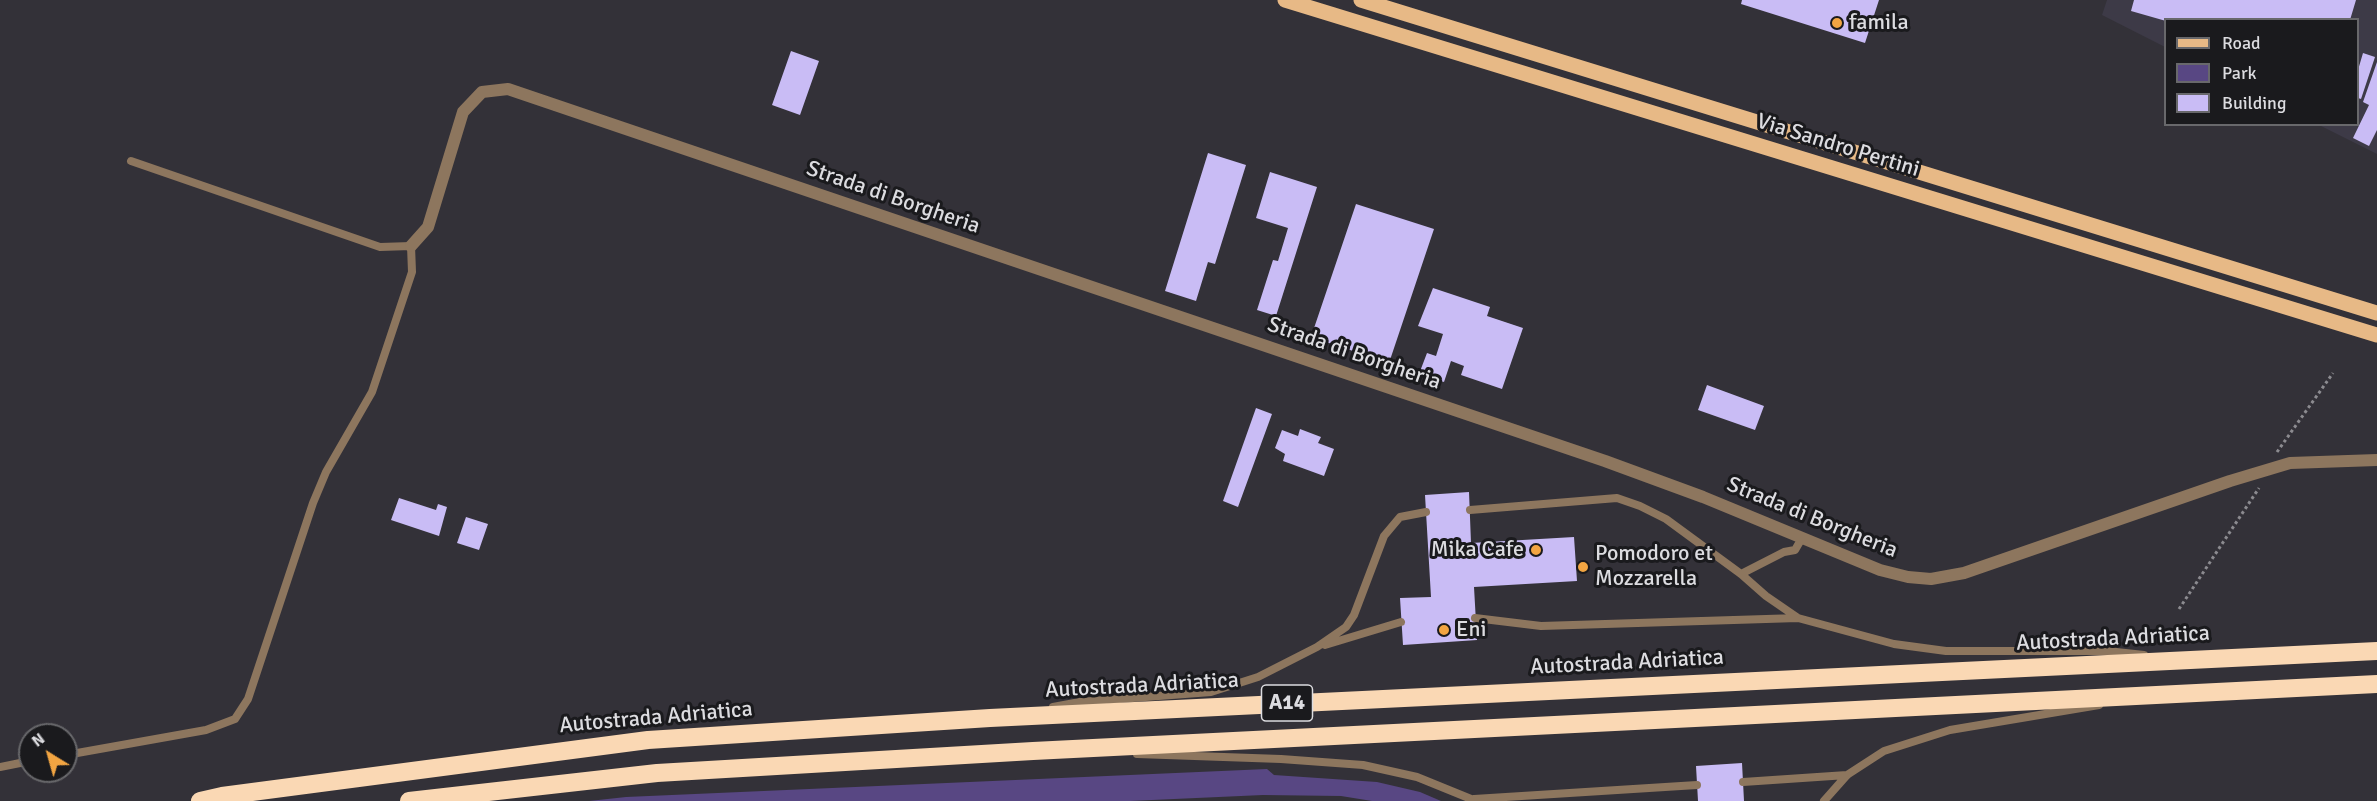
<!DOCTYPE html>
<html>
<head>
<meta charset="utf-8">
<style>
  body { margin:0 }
  #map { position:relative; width:2377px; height:801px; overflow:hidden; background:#333138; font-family:Signika,sans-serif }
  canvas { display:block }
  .legend { position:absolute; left:2164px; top:18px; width:195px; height:108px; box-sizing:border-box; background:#1a1a1d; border:2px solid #68686b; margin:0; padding:8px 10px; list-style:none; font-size:18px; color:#dcdce0 }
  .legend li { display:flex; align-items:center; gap:12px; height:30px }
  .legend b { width:30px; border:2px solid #68686b }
  .north { position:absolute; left:18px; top:723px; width:60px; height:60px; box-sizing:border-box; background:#1a1a1d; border:2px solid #68686b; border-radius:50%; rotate:323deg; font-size:16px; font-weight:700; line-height:24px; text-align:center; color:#dcdce0 }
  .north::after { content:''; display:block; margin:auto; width:21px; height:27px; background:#f2a542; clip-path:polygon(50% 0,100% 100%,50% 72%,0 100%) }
</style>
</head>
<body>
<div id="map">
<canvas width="2377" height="801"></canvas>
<ul class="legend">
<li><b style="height:8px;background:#e7b986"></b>Road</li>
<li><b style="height:16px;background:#584783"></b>Park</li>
<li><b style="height:16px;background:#c9bcf5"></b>Building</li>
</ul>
<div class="north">N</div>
</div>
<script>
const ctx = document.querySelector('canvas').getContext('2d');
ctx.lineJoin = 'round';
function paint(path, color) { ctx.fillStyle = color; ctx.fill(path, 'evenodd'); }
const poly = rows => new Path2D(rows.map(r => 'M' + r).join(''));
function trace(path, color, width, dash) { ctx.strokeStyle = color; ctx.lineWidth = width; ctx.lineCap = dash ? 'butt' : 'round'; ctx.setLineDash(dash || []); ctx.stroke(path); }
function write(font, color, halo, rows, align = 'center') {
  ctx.font = font + ' Signika,sans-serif'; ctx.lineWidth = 6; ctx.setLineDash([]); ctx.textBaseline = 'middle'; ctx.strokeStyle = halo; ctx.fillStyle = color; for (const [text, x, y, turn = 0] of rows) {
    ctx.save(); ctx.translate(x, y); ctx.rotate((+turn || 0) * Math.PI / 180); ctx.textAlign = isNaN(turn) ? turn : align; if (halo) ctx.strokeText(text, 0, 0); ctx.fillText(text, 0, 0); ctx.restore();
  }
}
const built = poly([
  [2107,0,2377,0,2377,154,2319,125,2358,124,2358,20,2166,20,2165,47,2102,15]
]);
const green = poly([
  [1267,769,1274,775,1377,782,1420,792,1441,801,1372,801,1341,796,1263,795,1130,801,589,801,626,797]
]);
const building = poly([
  [1742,0,1879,0,1865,43,1741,4],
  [2134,0,2356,0,2350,20,2166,20,2166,21,2131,11],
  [791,51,819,61,800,115,772,105],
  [2363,53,2375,57,2361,99,2358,98,2358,70],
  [2377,62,2377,130,2369,146,2353,138,2369,105,2363,102],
  [1208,153,1246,165,1215,264,1208,262,1196,301,1165,291],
  [1270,172,1317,187,1276,316,1257,310,1273,260,1278,261,1288,228,1256,218],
  [1356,204,1434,229,1389,363,1311,337],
  [1433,288,1490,307,1487,316,1523,328,1502,389,1461,375,1464,366,1451,361,1444,382,1419,374,1427,353,1436,356,1443,334,1418,326],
  [1707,385,1764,406,1755,430,1698,410],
  [1256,408,1272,414,1238,507,1223,501],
  [1300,429,1321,437,1318,443,1334,449,1324,476,1283,461,1285,454,1275,448,1282,430,1298,436],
  [1469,492,1471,543,1574,537,1577,581,1474,587,1477,640,1403,645,1400,598,1431,597,1425,495],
  [399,498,436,510,438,504,447,507,439,536,391,520],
  [466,517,488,524,479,550,457,543],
  [1742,763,1744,801,1698,801,1696,766]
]);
const path = poly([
  [2277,452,2333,373],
  [2179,609,2259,488]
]);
const lane = poly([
  [1470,510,1617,498,1640,506,1666,519,1741,574,1766,596,1798,618],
  [1741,574,1784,552,1795,550,1802,538],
  [1475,618,1541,626,1798,618,1894,644,1946,651,2107,651,2144,655],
  [1325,645,1401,622],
  [1053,707,1080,702,1211,692,1258,677,1317,647,1346,627,1354,615,1384,536,1400,517,1426,512],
  [1137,754,1281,759,1363,765,1417,777,1476,801],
  [66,755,206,730,235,719,248,699,313,503,326,472,372,392,412,272,411,246,380,247,131,161],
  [0,767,30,761],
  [1743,782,1847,775],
  [1474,799,1697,785],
  [1824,801,1847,775,1884,751,1950,730,2099,705]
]);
const street = poly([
  [411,246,428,227,463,112,482,92,508,89,1605,461,1703,497,1880,570,1908,577,1931,579,1964,573,2230,481,2290,463,2377,460]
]);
const primary = poly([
  [1285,0,2377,335],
  [1361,0,2377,313]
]);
const highway = poly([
  [200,801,222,796,648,740,990,718,2377,651],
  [409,801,657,773,1033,751,2377,684]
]);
const markers = [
  [1837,23,6,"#f2a542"],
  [1536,550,6,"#f2a542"],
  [1583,567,6,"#f2a542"],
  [1444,630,6,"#f2a542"]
];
const shields = [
  [1287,703,51]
];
const shieldNames = [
  ["A14",1287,703]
];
const poiNames = [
  ["famila",1849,23],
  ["Mika Cafe",1524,550,"right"],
  ["Pomodoro et",1595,554],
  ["Mozzarella",1595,579],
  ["Eni",1456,630]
];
const streetNames = [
  ["Via Sandro Pertini",1838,146,17],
  ["Strada di Borgheria",893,198,19],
  ["Strada di Borgheria",1354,354,19],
  ["Strada di Borgheria",1812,518,22],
  ["Autostrada Adriatica",2113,639,-3],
  ["Autostrada Adriatica",1627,663,-3],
  ["Autostrada Adriatica",1142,686,-3],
  ["Autostrada Adriatica",656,718,-5]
];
paint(built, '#3d3a47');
paint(green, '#584783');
paint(building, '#c9bcf5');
trace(path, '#8c8b90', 3, [3, 3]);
trace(lane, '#8d765e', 8);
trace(street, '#8d765e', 12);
trace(primary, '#e7b986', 15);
trace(highway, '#fad8b4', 18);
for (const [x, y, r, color] of markers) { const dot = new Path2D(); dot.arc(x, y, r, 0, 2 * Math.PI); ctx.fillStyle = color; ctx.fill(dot); trace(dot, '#1a1a1d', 2); }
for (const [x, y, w] of shields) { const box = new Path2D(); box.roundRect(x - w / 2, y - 18, w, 36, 4.5); ctx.fillStyle = '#1a1a1d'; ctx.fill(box); trace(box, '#dcdce0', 1.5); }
write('bold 21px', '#dcdce0', null, shieldNames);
write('22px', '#dcdce0', '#1a1a1d', poiNames, 'left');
write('22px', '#dcdce0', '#1a1a1d', streetNames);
</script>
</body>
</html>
